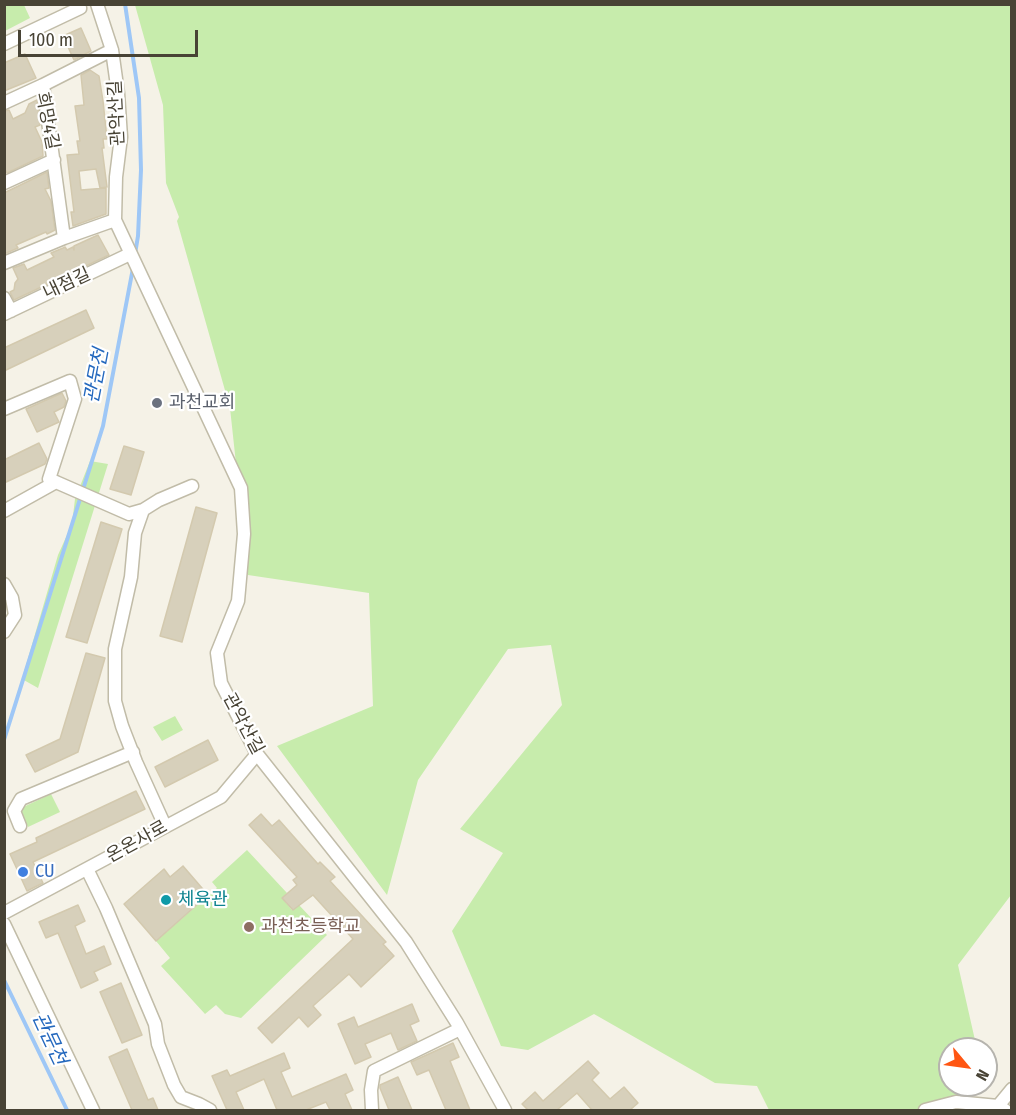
<!DOCTYPE html>
<html>
<head>
<meta charset="utf-8">
<style>
  body { margin:0 }
  #map { position:relative; width:1016px; height:1115px; overflow:hidden; background:#f5f2e7; font-family:"Fira Sans Condensed",sans-serif }
  canvas { display:block }
  .frame { position:absolute; inset:0; border:6px solid #484335; pointer-events:none }
  .north { position:absolute; left:938px; top:1037px; width:60px; height:60px; box-sizing:border-box; background:#fff; border:2px solid #b6b4ae; border-radius:50%; rotate:119deg; font-size:16px; font-weight:700; line-height:24px; text-align:center; color:#484335 }
  .north::after { content:''; display:block; margin:auto; width:21px; height:27px; background:#ff5613; clip-path:polygon(50% 0,100% 100%,50% 72%,0 100%) }
  .scale { position:absolute; left:18px; top:30px; width:180px; height:27px; box-sizing:border-box; border:3px solid #484335; border-top:0; padding-left:8px; font-size:18px; line-height:21px; white-space:nowrap; color:#484335; -webkit-text-stroke:4px #fff; paint-order:stroke }
</style>
</head>
<body>
<div id="map">
<canvas width="1016" height="1115"></canvas>
<div class="frame"></div>
<div class="north">N</div>
<div class="scale">100 m</div>
</div>
<script>
const ctx = document.querySelector('canvas').getContext('2d');
ctx.lineJoin = 'round';
function paint(path, color) { ctx.fillStyle = color; ctx.fill(path, 'evenodd'); }
const poly = rows => new Path2D(rows.map(r => 'M' + r).join(''));
function trace(path, color, width, dash) { ctx.strokeStyle = color; ctx.lineWidth = width; ctx.lineCap = dash ? 'butt' : 'round'; ctx.setLineDash(dash || []); ctx.stroke(path); }
function write(font, color, halo, rows, align = 'center') {
  ctx.font = font + ' "Fira Sans Condensed","Noto Sans KR",sans-serif'; ctx.lineWidth = 4.5; ctx.setLineDash([]); ctx.textBaseline = 'middle'; ctx.strokeStyle = halo; ctx.fillStyle = color; for (const [text, x, y, turn = 0] of rows) {
    ctx.save(); ctx.translate(x, y); ctx.rotate((+turn || 0) * Math.PI / 180); ctx.textAlign = isNaN(turn) ? turn : align; if (halo) ctx.strokeText(text, 0, 0); ctx.fillText(text, 0, 0); ctx.restore();
  }
}
const green = poly([
  [5,4,24,5,30,18,5,31],
  [135,5,1011,5,1011,895,958,965,977,1049,950,1049,950,1085,966,1085,958,1110,769,1110,757,1086,715,1083,594,1014,528,1050,501,1046,452,931,503,853,460,829,562,705,551,645,508,649,418,780,387,895,277,746,373,706,369,593,248,575,230,408,177,221,179,217,166,183,163,105],
  [90,461,108,464,38,688,22,679,58,555,72,524,75,499],
  [175,716,183,730,162,741,153,727],
  [51,794,60,812,28,827,19,809],
  [247,850,287,893,282,898,292,910,299,905,327,935,241,1018,225,1014,216,1005,205,1014,161,966,170,958,156,941,217,888,212,882]
]);
const stream = poly([
  [125,4,139,98,141,170,138,236,135,254],
  [4,740,103,426,133,268],
  [4,980,67,1110]
]);
const building = poly([
  [81,28,91,51,74,60,63,36,81,28],
  [25,54,36,78,4,91,4,63,25,54],
  [90,70,99,76,103,101,107,139,103,139,104,148,102,148,107,187,100,188,96,169,79,171,81,190,106,188,106,214,73,226,71,212,74,212,67,155,79,154,77,141,80,141,75,106,84,105,81,75,90,70],
  [37,100,40,125,35,127,42,142,43,156,7,173,4,168,4,111,9,110,13,119,25,113,29,104,37,100],
  [47,172,49,188,45,189,51,201,55,230,47,234,46,232,16,245,18,248,4,254,4,193,47,172],
  [98,235,109,255,14,300,10,292,14,290,15,283,18,279,13,268,24,264,27,270,54,257,51,253,63,248,65,247,67,250,73,247,74,250,74,246,98,235],
  [86,310,94,328,4,371,4,348,86,310],
  [62,393,66,401,64,407,54,412,59,422,37,432,26,409,62,393],
  [39,443,47,459,45,464,4,483,4,460,39,443],
  [124,446,144,452,131,495,110,489,124,446],
  [196,507,217,513,182,642,160,636,196,507],
  [101,522,122,529,87,643,66,637,101,522],
  [86,653,105,658,78,752,35,772,26,755,60,739,86,653],
  [208,740,218,760,165,787,155,767,208,740],
  [136,791,145,809,33,862,43,883,27,891,10,854,37,842,36,838,136,791],
  [261,814,272,826,279,820,318,864,320,862,335,877,330,881,386,942,383,944,394,956,361,987,349,974,313,1006,321,1015,308,1027,299,1017,272,1043,258,1028,353,939,313,895,293,910,282,898,297,885,293,880,297,877,249,825,261,814],
  [183,866,208,895,156,941,124,904,164,869,170,877,183,866],
  [78,905,85,921,75,926,86,954,104,946,111,964,94,972,98,980,81,988,58,933,46,938,39,922,78,905],
  [121,983,142,1035,122,1043,100,992,121,983],
  [412,1004,419,1021,410,1025,417,1041,398,1050,391,1033,365,1044,371,1057,355,1064,338,1024,354,1017,358,1027,412,1004],
  [453,1043,459,1057,450,1061,470,1110,446,1110,429,1070,417,1075,411,1062,453,1043],
  [127,1049,148,1100,153,1098,158,1110,132,1110,109,1057,127,1049],
  [284,1053,290,1068,281,1072,292,1097,346,1074,353,1090,345,1094,352,1110,330,1110,326,1102,306,1110,277,1110,264,1079,236,1092,244,1110,227,1110,212,1076,227,1070,230,1076,284,1053],
  [588,1061,599,1073,592,1080,610,1099,624,1087,638,1103,630,1110,592,1110,577,1093,557,1110,528,1110,522,1104,535,1092,543,1101,588,1061],
  [398,1077,412,1110,389,1110,380,1088,380,1085,398,1077]
]);
const minor = poly([
  [97,4,112,50,118,93,121,137,116,177,115,220,241,488,244,534,238,601,217,653,221,683,257,754,406,942,457,1023,505,1110],
  [4,44,80,8,79,4],
  [43,85,112,50],
  [4,103,43,85,64,238,4,263],
  [4,183,54,160],
  [64,238,115,220],
  [4,298,11,311],
  [4,314,130,254],
  [4,409,70,381,75,399,49,479,129,514,143,510,159,500,192,486],
  [143,510,135,533,131,577,115,649,115,701,122,726,136,762,165,826],
  [4,511,56,482],
  [4,584,12,598,15,615,4,632],
  [20,826,14,811,21,799,133,752],
  [87,869,106,908,155,1024,158,1044,174,1085,181,1097,199,1104,210,1110],
  [4,913,221,797,257,754],
  [4,924,93,1110],
  [998,1106,1012,1089],
  [372,1110,371,1090,374,1071,460,1029],
  [925,1110,956,1102,998,1106,1005,1110]
]);
const markers = [
  [157,403,6,"#6b7280"],
  [23,872,6,"#3f7fe0"],
  [166,900,6,"#0f9aa8"],
  [249,927,6,"#8d6e63"]
];
const streetNames = [
  ["관악산길",117,113,-93],
  ["희망4길",47,121,79],
  ["내점길",67,284,-25],
  ["관악산길",243,724,62],
  ["온온사로",137,842,-29]
];
const worshipNames = [
  ["과천교회",169,403]
];
const shopNames = [
  ["CU",35,872]
];
const cultureNames = [
  ["체육관",178,900]
];
const educationNames = [
  ["과천초등학교",261,927]
];
const waterNames = [
  ["관문천",97,376,-79],
  ["관문천",49,1039,65]
];
paint(green, '#c7ecac');
trace(stream, '#9ec7f6', 4);
paint(building, '#d7d0bb');
trace(building, '#d3c9ae', 1.5);
trace(minor, '#c1bca8', 15);
trace(minor, '#fff', 12);
for (const [x, y, r, color] of markers) { const dot = new Path2D(); dot.arc(x, y, r, 0, 2 * Math.PI); ctx.fillStyle = color; ctx.fill(dot); trace(dot, '#fff', 2); }
write('18px', '#484335', '#fff', streetNames);
write('18px', '#5b616d', '#fff', worshipNames, 'left');
write('18px', '#366cbe', '#fff', shopNames, 'left');
write('18px', '#0d838f', '#fff', cultureNames, 'left');
write('18px', '#785e54', '#fff', educationNames, 'left');
write('italic 20px', '#2569be', '#fff', waterNames);
</script>
</body>
</html>
